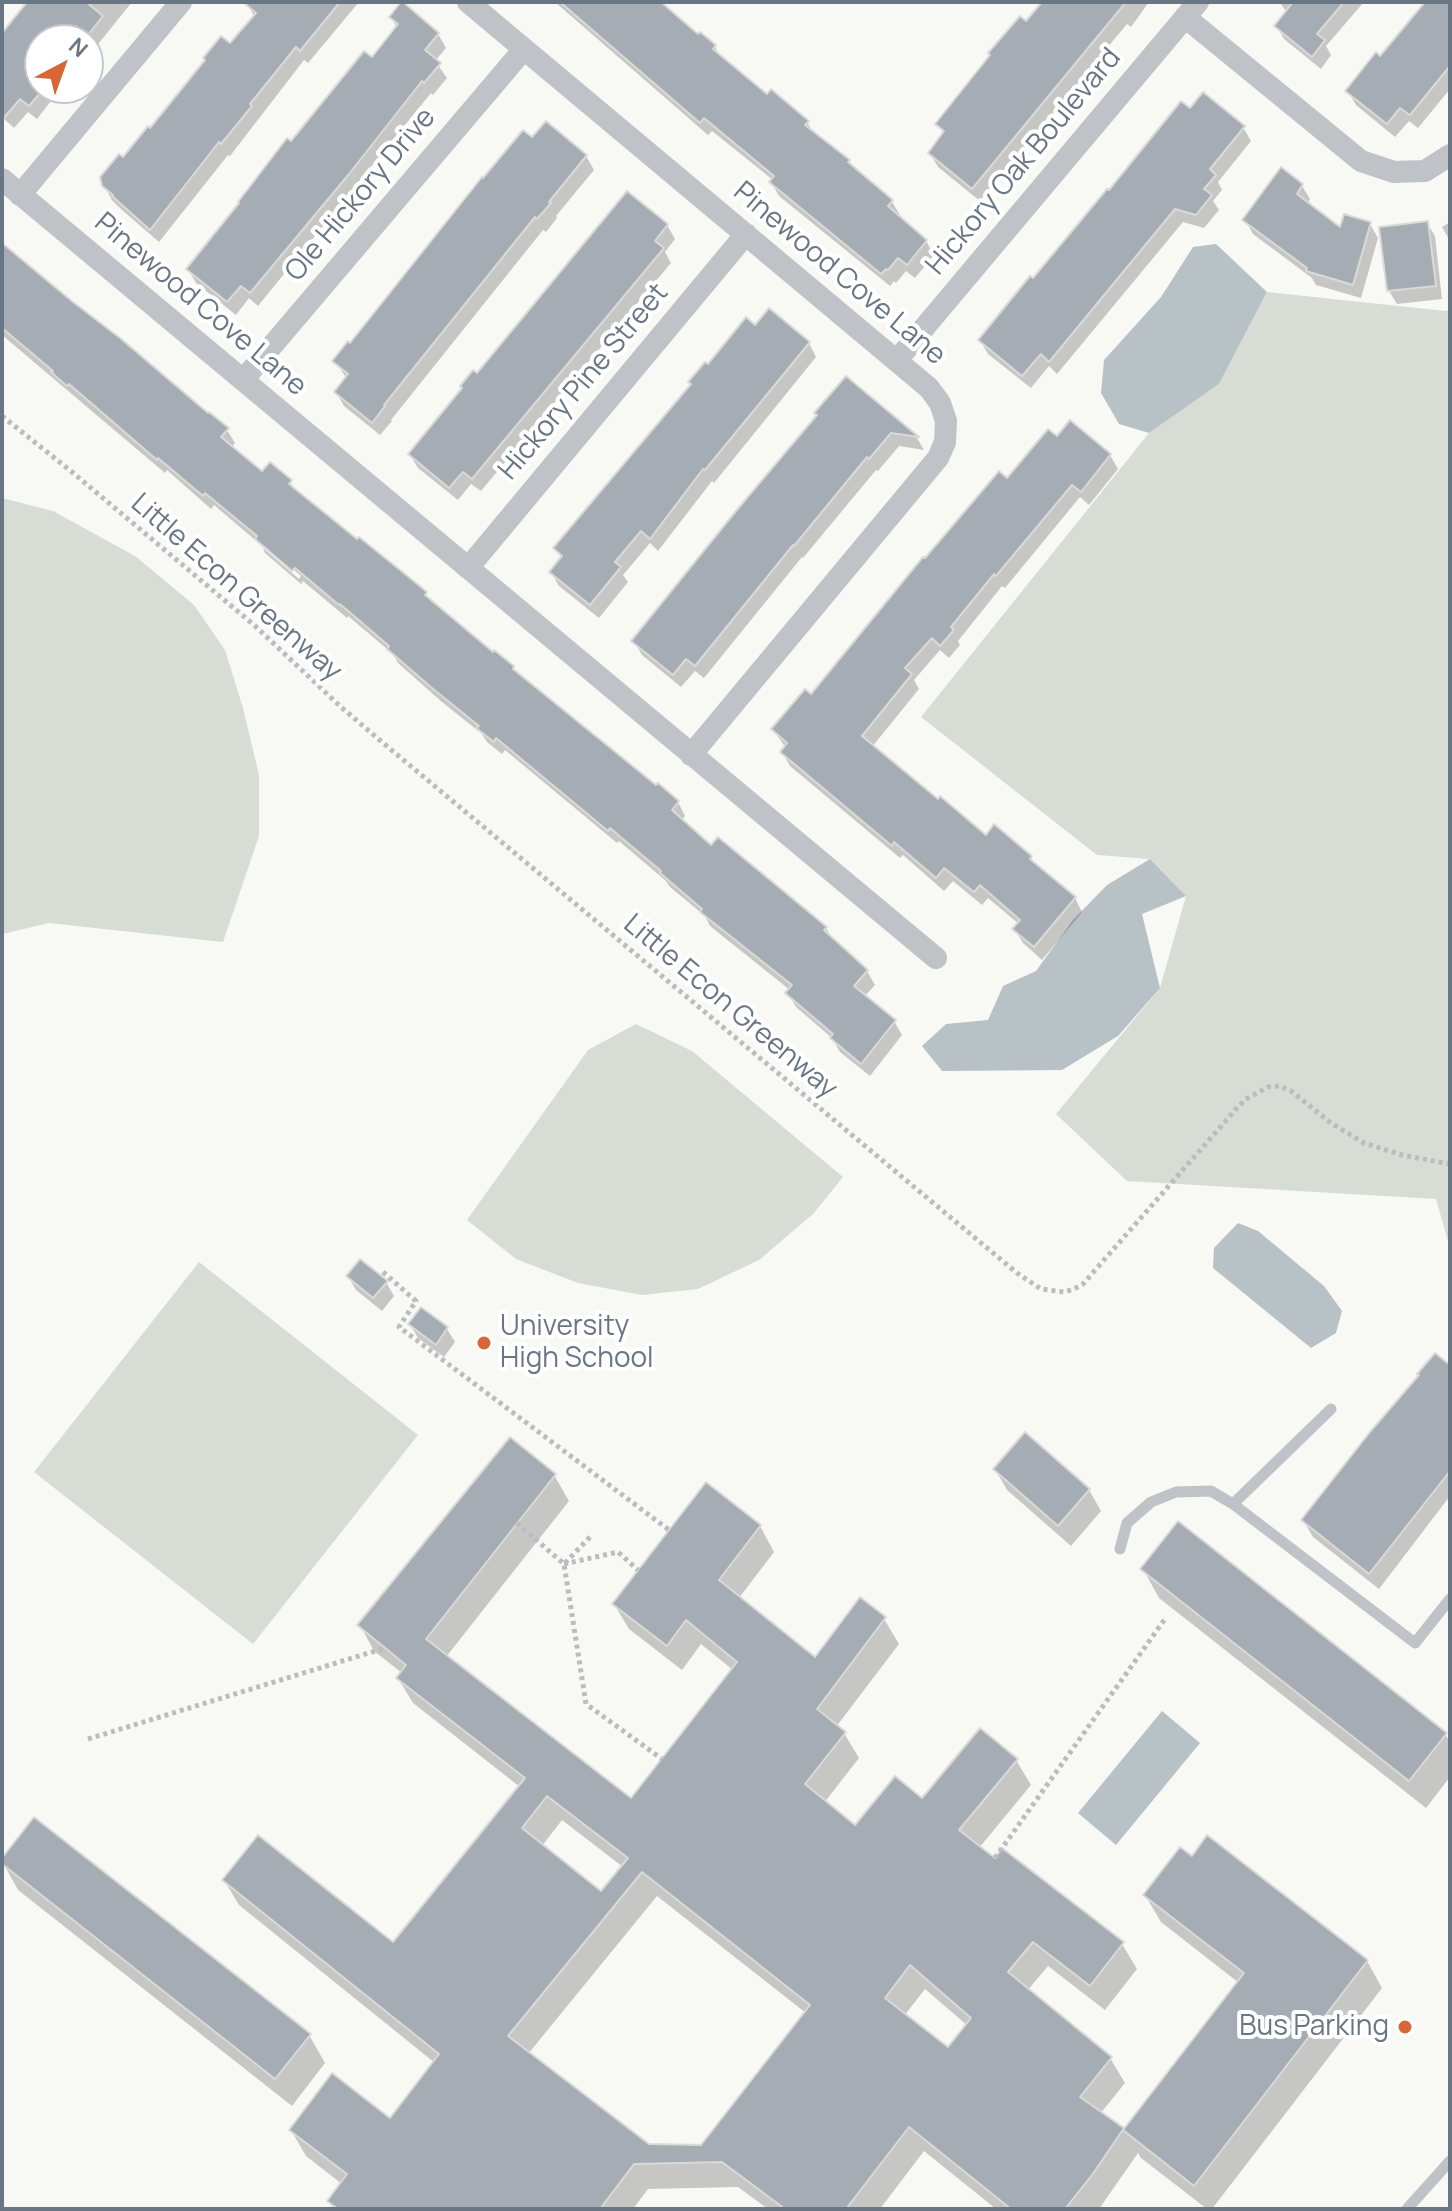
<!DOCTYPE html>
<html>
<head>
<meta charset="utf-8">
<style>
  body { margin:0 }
  #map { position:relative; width:1452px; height:2211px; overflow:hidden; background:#f8f8f5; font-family:Manrope,sans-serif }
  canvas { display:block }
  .frame { position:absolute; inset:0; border:4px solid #697684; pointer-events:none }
  .north { position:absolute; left:24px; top:24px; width:80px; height:80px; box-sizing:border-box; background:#fff; border:2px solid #c3c8ce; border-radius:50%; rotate:41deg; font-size:22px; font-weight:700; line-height:32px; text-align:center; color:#697684 }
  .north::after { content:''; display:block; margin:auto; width:28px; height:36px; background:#d76736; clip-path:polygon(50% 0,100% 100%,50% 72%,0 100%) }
</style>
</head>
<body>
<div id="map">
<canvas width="1452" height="2211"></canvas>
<div class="frame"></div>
<div class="north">N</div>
</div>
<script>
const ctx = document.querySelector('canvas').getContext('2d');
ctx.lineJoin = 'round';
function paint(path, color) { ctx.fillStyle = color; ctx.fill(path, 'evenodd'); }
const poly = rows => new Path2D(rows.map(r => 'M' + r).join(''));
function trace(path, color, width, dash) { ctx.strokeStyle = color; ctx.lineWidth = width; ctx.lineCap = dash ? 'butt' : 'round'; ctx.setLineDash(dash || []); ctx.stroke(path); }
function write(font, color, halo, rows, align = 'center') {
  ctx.font = font + ' Manrope,sans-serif'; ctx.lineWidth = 8; ctx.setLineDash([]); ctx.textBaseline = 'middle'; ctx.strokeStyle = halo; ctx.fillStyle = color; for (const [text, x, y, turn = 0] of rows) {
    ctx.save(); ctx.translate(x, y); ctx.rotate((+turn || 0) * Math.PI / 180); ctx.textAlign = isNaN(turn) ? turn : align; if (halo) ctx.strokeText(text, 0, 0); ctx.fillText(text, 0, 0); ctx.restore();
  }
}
const green = poly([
  [1267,292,1445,311,1450,310,1450,1248,1436,1199,1127,1181,1056,1114,1160,988,1186,896,1150,859,1097,855,921,717,1149,433,1219,384],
  [2,498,53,511,135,556,194,605,225,650,243,708,259,775,259,836,223,942,49,923,2,934],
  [636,1024,692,1051,843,1177,813,1214,759,1260,698,1289,642,1295,578,1283,516,1259,467,1220,588,1050],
  [199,1262,418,1435,253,1644,34,1472]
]);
const water = poly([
  [1216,244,1267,292,1219,384,1149,433,1119,424,1101,393,1104,360,1161,297,1193,247],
  [1150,859,1186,896,1142,914,1160,988,1118,1036,1062,1070,942,1071,922,1046,946,1024,988,1020,1003,986,1036,971,1073,920,1107,885],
  [1238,1223,1258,1231,1324,1286,1342,1311,1336,1333,1311,1348,1213,1268,1214,1248],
  [1162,1711,1200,1743,1116,1845,1078,1813]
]);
const shadow = poly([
  [29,2,132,2,95,48,93,46,88,53,88,40,40,40,40,88,61,88,37,119,28,112,14,128,2,117,2,37],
  [249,2,359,2,308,63,304,60,230,156,228,155,159,242,122,210,112,200,104,185,123,160,231,46,255,17,247,4],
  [555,2,657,2,699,37,700,35,715,47,722,59,768,97,807,122,815,135,849,161,854,169,892,202,900,215,898,217,926,241,934,255,915,278,906,271,896,283,894,281,890,286,779,196,771,182,773,180,712,131,708,135],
  [1045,2,1149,2,1131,27,1127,24,980,201,938,167,930,153,944,135,938,124],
  [1279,2,1364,2,1326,46,1331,55,1321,69,1284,39,1277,26,1287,12],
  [1426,2,1450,2,1450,89,1418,128,1409,121,1395,137,1356,105,1348,91,1380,58],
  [391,17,438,34,446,48,435,61,447,78,433,95,431,93,258,306,249,298,236,315,196,283,188,269,291,144,372,60,397,28],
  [1243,127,1251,141,1218,182,1222,190,1213,201,1219,210,1204,228,1183,222,1057,374,1049,366,1031,388,988,354,980,340,1033,281],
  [533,140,586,156,594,170,556,216,557,218,546,232,543,230,391,420,392,421,380,435,344,406,336,392,347,379,335,361],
  [1302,186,1310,199,1307,204,1341,231,1370,224,1378,238,1361,298,1316,285,1312,278,1253,234,1245,220],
  [1450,222,1450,241,1442,227],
  [1427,223,1435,236,1442,299,1397,304,1389,291],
  [667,225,675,239,665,252,671,263,481,491,471,484,458,500,418,468,410,455,477,375],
  [2,244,227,430,235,443,231,448,263,474,290,482,296,492,425,593,430,602,493,655,513,668,517,674,678,802,685,816,681,821,711,848,718,840,826,928,833,940,867,971,875,985,864,997,894,1021,902,1035,870,1076,840,1052,832,1038,796,1007,788,993,790,990,710,926,705,916,670,887,666,881,619,841,617,843,505,750,502,754,487,742,482,734,442,702,398,663,393,654,348,616,347,618,303,581,301,584,265,553,263,548,299,579,301,576,261,541,261,545,214,505,211,509,167,470,165,473,2,335],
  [755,327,809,343,816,357,714,483,712,481,658,551,650,543,623,575,628,582,599,618,559,586,551,572,562,559,555,548],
  [846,379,917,438,924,450,899,446,878,471,876,470,803,558,802,557,704,678,695,671,681,687,642,655,634,641,818,417],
  [1057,439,1110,455,1118,469,1089,505,1080,497,1005,588,1002,586,958,641,960,645,949,658,940,650,914,680,919,689,872,747,986,837,1031,857,1036,867,1075,898,1082,912,1042,960,1023,943,1015,930,1019,924,988,898,982,905,953,881,944,891,903,855,900,858,790,766,782,752,786,748,773,730,811,697,1008,481],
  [348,1276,386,1282,394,1296,382,1311,356,1290],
  [410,1324,447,1329,455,1342,444,1357,418,1338],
  [1450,1368,1450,1496,1379,1589,1313,1537,1303,1520],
  [995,1469,1089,1490,1101,1511,1071,1546,1007,1490],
  [554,1475,569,1501,446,1657,631,1801,733,1670,701,1644,682,1670,629,1629,614,1604,760,1526,774,1552,739,1598,815,1659,884,1619,899,1644,836,1727,844,1733,859,1758,824,1803,855,1828,1016,1760,1031,1785,979,1848,1122,1944,1137,1969,1105,2010,1048,1966,1027,1991,1110,2058,1125,2083,1100,2114,1124,2132,1239,1983,1161,1922,1145,1895,1367,1961,1382,1988,1212,2209,1207,2209,1141,2158,1138,2153,1099,2209,996,2209,924,2151,880,2209,768,2209,738,2187,648,2189,633,2209,334,2209,329,2201,342,2184,306,2156,291,2130,390,2120,435,2063,239,1905,224,1880,394,1945,520,1787,413,1703,398,1678,402,1673,374,1651,360,1625],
  [562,1820,623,1867,601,1894,542,1846],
  [657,1896,806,2013,702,2147,648,2146,528,2054],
  [925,1989,968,2026,948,2050,904,2016],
  [1143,1569,1445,1734,1450,1742,1450,1777,1426,1808,1159,1598],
  [2,1861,309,2035,325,2063,292,2106,18,1890]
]);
const building = poly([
  [27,2,86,2,103,16,87,36,76,26,65,40,40,40,40,93,29,106,20,99,2,120,2,33,27,2],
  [243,2,340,2,300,51,296,47,250,104,252,106,221,144,219,142,150,230,112,196,113,195,102,186,100,177,119,154,123,157,148,126,150,128,205,60,203,58,221,36,230,43,256,13,243,2],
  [401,2,403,2,439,33,425,50,441,63,424,83,422,81,349,174,250,293,241,286,227,302,186,269,239,203,238,202,287,138,291,141,364,51,372,57,398,24,389,17,401,2],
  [560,2,661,2,698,34,700,32,716,45,713,49,767,94,771,89,809,121,805,125,850,160,848,162,893,200,888,206,927,240,907,265,898,258,888,270,886,269,881,274,769,182,774,176,704,118,700,123,560,2],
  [1042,2,1126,2,972,189,928,153,944,131,935,124,990,55,988,53,1020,16,1026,21,1042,2],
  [1293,2,1344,2,1317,34,1325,40,1312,57,1274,26,1293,2],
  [1425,2,1450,2,1450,66,1410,115,1400,108,1387,124,1345,91,1376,52,1380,56,1425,2],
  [1203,92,1245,126,1210,169,1216,175,1204,189,1212,195,1196,215,1175,209,1049,362,1041,354,1022,376,978,340,1030,276,1033,278,1107,189,1109,190,1181,101,1190,108,1203,92],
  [546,121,587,155,549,202,551,203,537,219,535,217,384,405,385,406,372,423,334,392,348,374,332,361,348,341,350,343,482,177,483,178,523,130,532,137,546,121],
  [1281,167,1303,184,1297,194,1340,227,1344,214,1371,222,1353,285,1306,271,1307,268,1242,220,1281,167],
  [627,191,668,224,655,241,664,248,472,479,463,472,449,488,408,454,462,388,460,386,473,370,477,373,627,191],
  [1428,221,1436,286,1387,291,1379,227,1428,221],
  [2,243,73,302,120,338,208,413,209,412,229,428,221,437,262,471,270,462,292,480,289,484,357,539,359,537,405,574,427,592,425,595,493,652,494,650,514,666,513,669,656,785,658,783,679,801,672,810,711,845,718,837,827,927,824,930,868,970,854,986,896,1020,861,1064,830,1038,833,1034,785,993,792,985,700,912,702,909,660,873,661,871,610,828,608,831,496,738,494,742,476,728,479,726,432,688,387,649,389,646,340,604,339,605,295,568,292,571,255,539,257,536,205,493,203,496,158,458,157,460,69,384,67,386,51,372,53,371,2,328,2,243],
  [769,308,810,342,705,470,703,469,650,539,641,531,615,562,621,567,590,605,549,572,562,556,553,548,691,384,688,382,705,362,708,364,746,317,755,325,769,308],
  [846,376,919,437,891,433,869,459,867,457,794,546,793,545,695,666,686,659,673,675,631,641,736,511,817,415,814,413,846,376],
  [1070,420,1111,454,1081,492,1072,485,996,576,994,574,951,627,954,630,940,646,932,638,905,668,912,674,862,736,938,799,940,796,986,835,994,824,1032,856,1030,859,1076,897,1034,947,1012,929,1020,920,980,885,974,892,944,868,936,878,894,842,892,846,780,752,787,743,771,729,805,689,811,694,923,557,925,558,999,471,1007,478,1048,429,1057,436,1070,420],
  [360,1259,388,1281,373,1298,346,1276,360,1259],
  [421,1307,448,1327,436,1345,408,1324,421,1307],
  [1435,1353,1450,1365,1450,1471,1369,1574,1301,1520,1370,1432,1419,1375,1417,1374,1435,1353],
  [1025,1432,1090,1489,1058,1526,993,1469,1025,1432],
  [510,1437,556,1474,426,1639,631,1798,737,1662,686,1620,667,1646,612,1604,706,1482,761,1525,719,1580,815,1657,860,1597,886,1617,817,1709,846,1732,805,1784,855,1825,895,1776,922,1798,980,1728,1018,1759,959,1830,995,1858,1002,1848,1124,1942,1090,1986,1033,1942,1008,1972,1112,2057,1080,2097,1124,2128,1092,2175,1065,2209,1011,2209,909,2127,846,2209,785,2209,722,2162,634,2164,600,2209,338,2209,327,2201,347,2174,289,2130,332,2073,390,2118,439,2054,222,1880,258,1835,393,1942,525,1778,396,1678,406,1665,357,1625,510,1437],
  [547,1796,628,1858,601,1891,522,1828,547,1796],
  [642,1872,810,2005,701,2145,649,2144,508,2036,642,1872],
  [910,1965,971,2018,948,2047,885,1998,910,1965],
  [1178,1521,1447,1733,1409,1781,1140,1569,1178,1521],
  [34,1817,311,2034,275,2079,2,1864,2,1858,34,1817],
  [1207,1835,1368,1960,1194,2186,1123,2130,1244,1973,1143,1895,1180,1847,1192,1856,1207,1835]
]);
const path = poly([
  [2,416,72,472,254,625,341,707,376,737,1017,1273,1041,1289,1064,1292,1074,1289,1083,1284,1237,1108,1246,1099,1268,1087,1279,1086,1291,1091,1331,1123,1364,1143,1402,1155,1450,1164],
  [383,1272,416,1301,399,1327,669,1530],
  [517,1523,564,1564,586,1704,662,1759],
  [565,1563,592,1535],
  [564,1564,618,1552,638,1570],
  [88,1739,385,1648],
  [995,1858,1165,1619]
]);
const service = poly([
  [1233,1504,1331,1409],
  [1120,1549,1127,1523,1151,1502,1176,1492,1211,1491,1233,1504,1415,1643,1450,1599],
  [1407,2209,1450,2161]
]);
const minor = poly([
  [468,2,929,388,940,403,946,421,945,442,938,458,691,755],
  [1185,17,1361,161,1394,172,1425,171,1450,155],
  [2,179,936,958],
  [20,195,181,2],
  [897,360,1198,2],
  [243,380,524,49],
  [468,568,746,234]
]);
const markers = [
  [484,1343,8,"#d76736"],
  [1405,2027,8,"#d76736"]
];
const streetNames = [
  ["Hickory Oak Boulevard",1024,162,-50],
  ["Ole Hickory Drive",361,195,-50],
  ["Pinewood Cove Lane",839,274,40],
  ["Pinewood Cove Lane",200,305,40],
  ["Hickory Pine Street",584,382,-50],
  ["Little Econ Greenway",236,588,41],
  ["Little Econ Greenway",730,1007,40]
];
const poiNames = [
  ["University",500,1327],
  ["High School",500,1359],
  ["Bus Parking",1389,2027,"right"]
];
paint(green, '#d7dcd5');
paint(water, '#b8c1c6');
paint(shadow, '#0003');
paint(building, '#a5acb3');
trace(building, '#d9d9d8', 2);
trace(path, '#babcbf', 5, [4, 4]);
trace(service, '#bfc3c7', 11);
trace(minor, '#bfc3c7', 22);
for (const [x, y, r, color] of markers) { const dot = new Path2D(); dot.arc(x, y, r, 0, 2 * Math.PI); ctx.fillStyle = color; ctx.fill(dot); trace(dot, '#fff', 3); }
write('28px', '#697684', '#fff', streetNames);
write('28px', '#697684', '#fff', poiNames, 'left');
</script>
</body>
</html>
